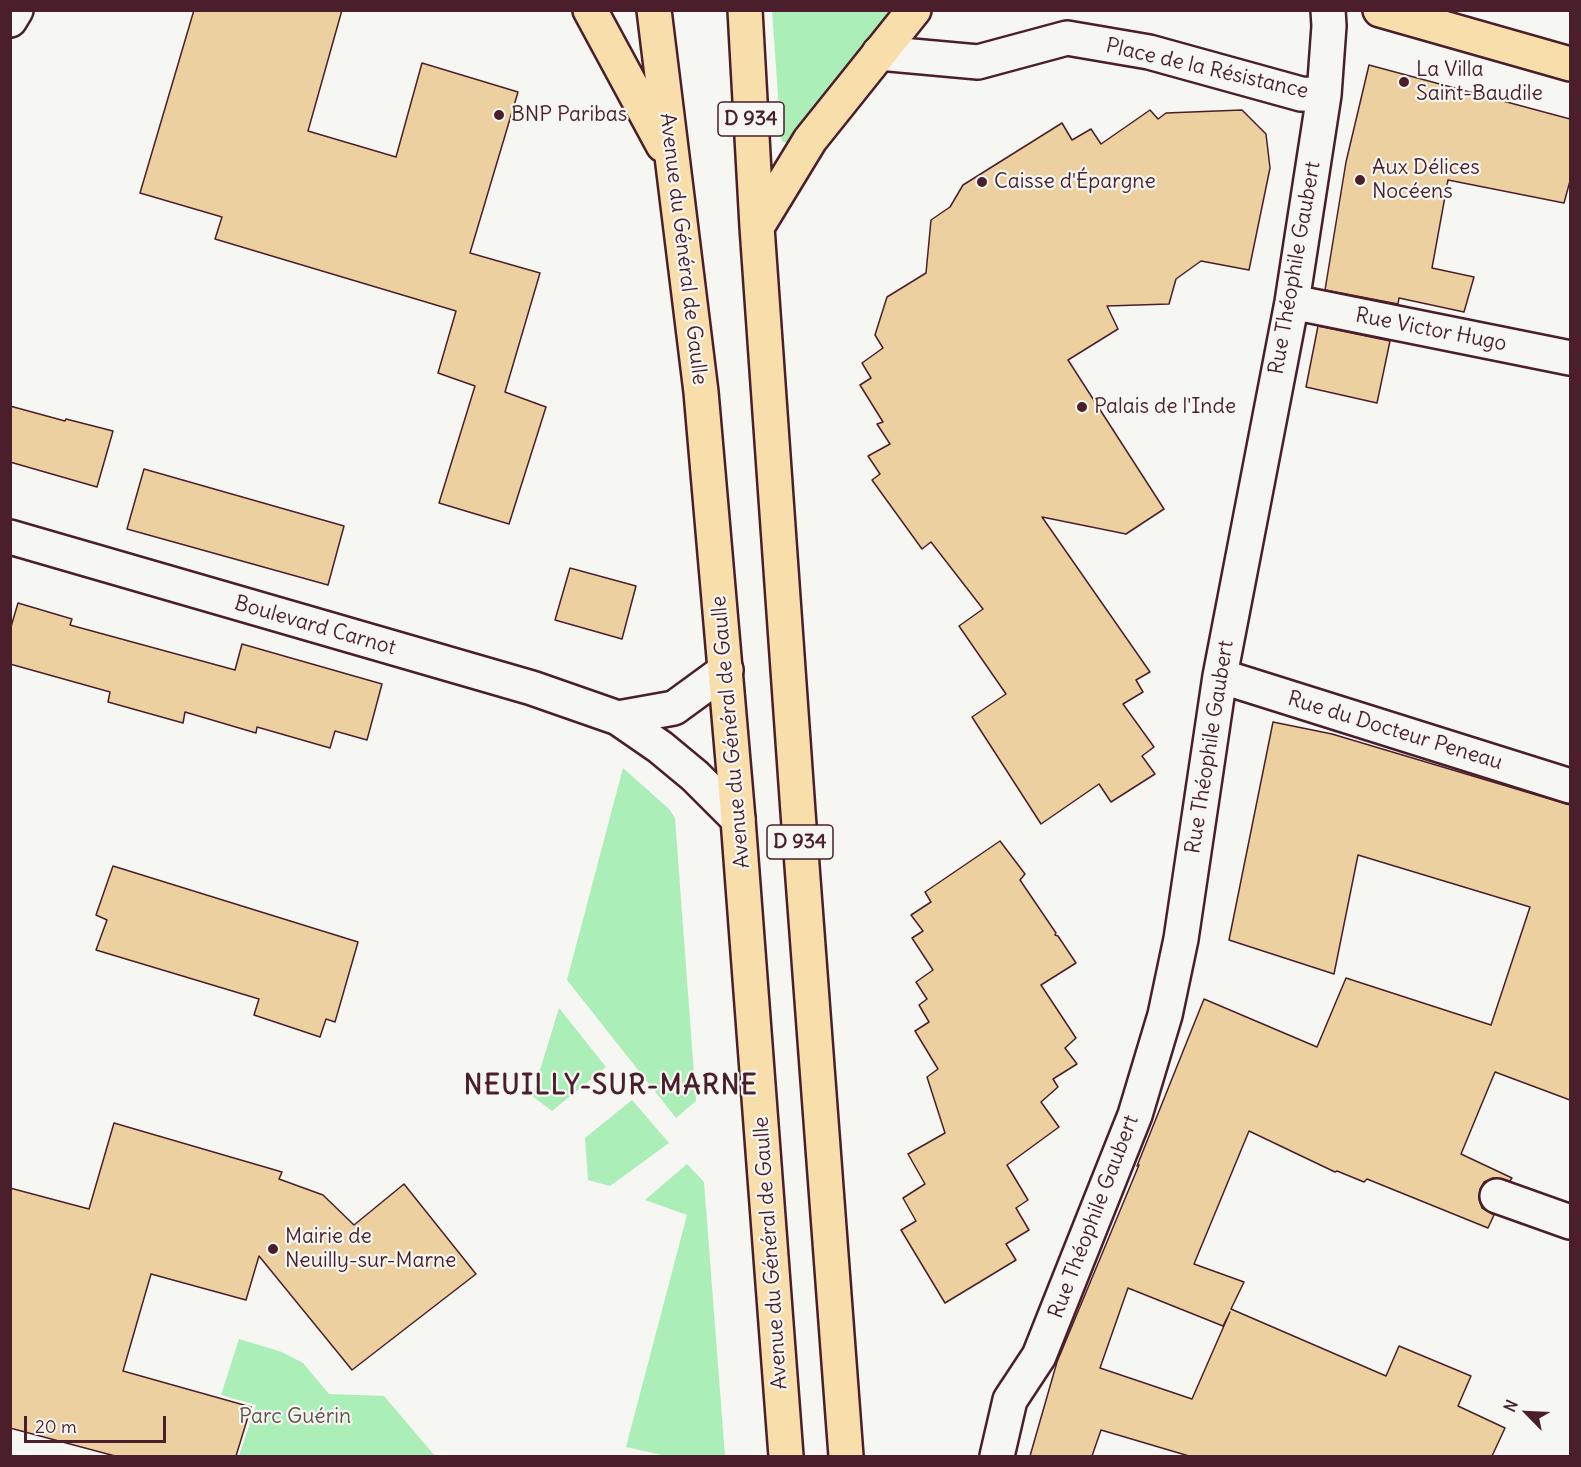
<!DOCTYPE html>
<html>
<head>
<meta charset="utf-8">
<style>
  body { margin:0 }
  #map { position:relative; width:1581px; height:1467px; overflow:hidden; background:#f6f6f2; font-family:Delius,sans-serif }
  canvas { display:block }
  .frame { position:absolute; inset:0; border:12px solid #4a1f2b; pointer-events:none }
  .north { position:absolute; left:1497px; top:1383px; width:60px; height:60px; -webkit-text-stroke:4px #f6f6f2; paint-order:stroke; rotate:294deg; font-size:16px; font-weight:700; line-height:24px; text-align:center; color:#4a1f2b }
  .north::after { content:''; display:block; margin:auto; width:21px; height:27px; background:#4a1f2b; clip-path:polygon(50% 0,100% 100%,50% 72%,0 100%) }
  .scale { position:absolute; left:24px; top:1416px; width:142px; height:27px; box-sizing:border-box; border:3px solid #4a1f2b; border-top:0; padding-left:8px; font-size:18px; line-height:21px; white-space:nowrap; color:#4a1f2b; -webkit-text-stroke:4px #f6f6f2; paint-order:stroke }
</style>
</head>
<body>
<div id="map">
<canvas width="1581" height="1467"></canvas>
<div class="frame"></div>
<div class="north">N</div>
<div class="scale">20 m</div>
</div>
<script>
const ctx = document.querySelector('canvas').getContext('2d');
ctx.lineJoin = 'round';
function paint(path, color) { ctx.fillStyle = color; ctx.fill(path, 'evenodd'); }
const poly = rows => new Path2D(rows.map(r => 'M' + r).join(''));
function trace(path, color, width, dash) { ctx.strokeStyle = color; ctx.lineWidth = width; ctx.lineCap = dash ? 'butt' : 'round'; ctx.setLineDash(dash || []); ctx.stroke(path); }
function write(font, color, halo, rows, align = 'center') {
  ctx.font = font + ' Delius,sans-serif'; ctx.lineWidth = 4.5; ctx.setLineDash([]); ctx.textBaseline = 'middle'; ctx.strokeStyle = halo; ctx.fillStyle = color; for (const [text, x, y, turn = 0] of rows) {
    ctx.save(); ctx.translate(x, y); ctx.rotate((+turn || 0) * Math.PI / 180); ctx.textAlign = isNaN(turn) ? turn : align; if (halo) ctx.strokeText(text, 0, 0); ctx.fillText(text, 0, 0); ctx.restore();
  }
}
const green = poly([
  [772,11,893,11,786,143,782,141,781,137],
  [623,768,669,809,675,818,696,1101,676,1118,567,980],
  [559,1008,606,1067,552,1111,532,1096],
  [632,1100,669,1143,610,1186,588,1180,585,1138],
  [687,1164,704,1182,725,1456,666,1456,626,1447,687,1215,645,1200],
  [239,1339,282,1352,303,1363,329,1394,384,1396,435,1456,239,1456,256,1405,221,1395]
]);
const building = poly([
  [194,10,342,10,308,131,396,157,422,63,518,92,470,253,540,273,505,392,546,407,509,524,439,503,475,386,438,373,456,311,215,239,222,217,140,193,194,10],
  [1369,65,1570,119,1570,181,1564,203,1448,180,1432,268,1474,277,1464,312,1399,298,1398,304,1325,290,1346,162,1369,65],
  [1150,110,1158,119,1166,113,1242,110,1266,134,1270,168,1249,270,1201,261,1176,279,1169,304,1107,306,1118,329,1068,360,1164,509,1126,534,1042,517,1150,672,1136,680,1143,692,1123,704,1154,747,1142,756,1155,774,1111,802,1099,784,1041,824,972,717,1006,694,959,626,983,609,931,542,922,549,872,480,880,474,868,456,890,444,877,424,883,422,860,385,871,378,862,363,883,348,875,335,887,297,926,273,931,220,950,207,963,185,1062,123,1072,140,1091,129,1101,144,1150,110],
  [1318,326,1390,341,1377,403,1306,387,1318,326],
  [10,406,65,421,66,419,113,431,97,487,10,462,10,406],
  [144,469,344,526,328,585,127,529,144,469],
  [570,568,636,586,622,639,555,620,570,568],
  [18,603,72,619,70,625,235,670,242,644,382,684,367,740,335,731,330,748,257,727,256,733,185,712,183,723,108,702,110,692,10,664,10,630,18,603],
  [1273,722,1332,734,1570,805,1570,1100,1495,1072,1461,1154,1512,1178,1510,1181,1493,1178,1484,1182,1480,1189,1479,1199,1482,1208,1494,1215,1488,1228,1367,1179,1364,1182,1337,1171,1335,1172,1249,1131,1194,1264,1244,1282,1231,1309,1386,1376,1399,1346,1471,1376,1458,1406,1505,1428,1492,1456,1189,1456,1101,1430,1092,1456,1030,1456,1057,1362,1139,1165,1137,1166,1204,999,1317,1047,1346,978,1491,1025,1530,907,1358,855,1334,974,1229,940,1273,722],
  [1128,1288,1223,1326,1230,1312,1192,1399,1100,1368,1128,1288],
  [1000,841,1025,874,1020,880,1056,933,1055,935,1058,936,1076,963,1041,985,1076,1038,1065,1048,1077,1064,1053,1079,1058,1087,1041,1102,1059,1127,1007,1165,1028,1200,1016,1208,1029,1230,1006,1244,1016,1260,945,1303,901,1230,916,1221,903,1198,925,1184,908,1154,945,1133,927,1077,938,1069,915,1031,929,1022,919,1005,927,999,916,982,933,970,912,938,923,931,911,915,931,902,925,892,1000,841],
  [113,866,358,942,335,1022,326,1019,320,1037,254,1015,259,999,96,950,107,920,96,915,113,866],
  [114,1123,282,1172,279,1179,323,1195,354,1225,404,1184,476,1274,352,1370,259,1256,246,1300,151,1274,123,1371,251,1407,236,1456,115,1456,10,1428,10,1188,89,1209,114,1123]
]);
const minor = poly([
  [10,20,16,10],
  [879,53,978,62,1067,38,1149,52,1301,94,1324,95],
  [1292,302,1570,358],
  [10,537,532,688,618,718,660,747,695,776,738,819],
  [1220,676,1570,786],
  [618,718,674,708,726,670],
  [1497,1196,1570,1222],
  [997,1456,1010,1400,1039,1356,1135,1115,1165,1015,1181,939,1220,676,1292,302,1324,95,1329,26,1328,10]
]);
const major = poly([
  [590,10,663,145],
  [654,10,701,392,738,819,786,1456],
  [745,10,757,227,798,812,846,1456],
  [1380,10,1570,64],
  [757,227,810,140,914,10]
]);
const markers = [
  [1404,82,6,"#4a1f2b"],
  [499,115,6,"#4a1f2b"],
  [1360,180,6,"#4a1f2b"],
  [982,182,6,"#4a1f2b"],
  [1082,407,6,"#4a1f2b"],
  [273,1249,6,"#4a1f2b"]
];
const shields = [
  [751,119,66],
  [800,842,66]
];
const shieldNames = [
  ["D 934",751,119],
  ["D 934",800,842]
];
const streetNames = [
  ["Place de la Résistance",1207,69,13],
  ["Avenue du Général de Gaulle",683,249,83],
  ["Rue Théophile Gaubert",1295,268,-80],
  ["Rue Victor Hugo",1431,330,11],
  ["Boulevard Carnot",315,626,16],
  ["Rue du Docteur Peneau",1395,731,17],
  ["Avenue du Général de Gaulle",731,732,-95],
  ["Rue Théophile Gaubert",1210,747,-81],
  ["Rue Théophile Gaubert",1094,1217,-69],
  ["Avenue du Général de Gaulle",771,1253,-94]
];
const poiNames = [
  ["La Villa",1416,70],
  ["Saint-Baudile",1416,94],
  ["BNP Paribas",511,115],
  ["Aux Délices",1372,168],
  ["Nocéens",1372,192],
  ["Caisse d'Épargne",994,182],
  ["Palais de l'Inde",1094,407],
  ["Mairie de",285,1237],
  ["Neuilly-sur-Marne",285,1261]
];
const parkNames = [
  ["Parc Guérin",295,1417]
];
const districtNames = [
  ["NEUILLY-SUR-MARNE",611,1086]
];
paint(green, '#aceeb8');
paint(building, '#edd0a0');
trace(building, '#4a1f2b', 1.5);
trace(minor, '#4a1f2b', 38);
trace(major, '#4a1f2b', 38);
trace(minor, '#f6f6f2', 33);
trace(major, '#f8deab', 33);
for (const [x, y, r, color] of markers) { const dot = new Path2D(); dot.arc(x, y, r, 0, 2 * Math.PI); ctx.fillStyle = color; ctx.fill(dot); trace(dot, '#f6f6f2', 2); }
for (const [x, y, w] of shields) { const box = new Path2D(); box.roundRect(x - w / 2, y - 17, w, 34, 4.5); ctx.fillStyle = '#f6f6f2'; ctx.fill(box); trace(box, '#4a1f2b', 1.5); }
write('bold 20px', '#4a1f2b', null, shieldNames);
write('21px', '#4a1f2b', '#f6f6f2', streetNames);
write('21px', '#4a1f2b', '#f6f6f2', poiNames, 'left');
write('21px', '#62534e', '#f6f6f2', parkNames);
ctx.letterSpacing = '1.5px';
write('bold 27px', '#4a1f2b', '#f6f6f2', districtNames);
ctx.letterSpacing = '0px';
</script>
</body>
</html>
